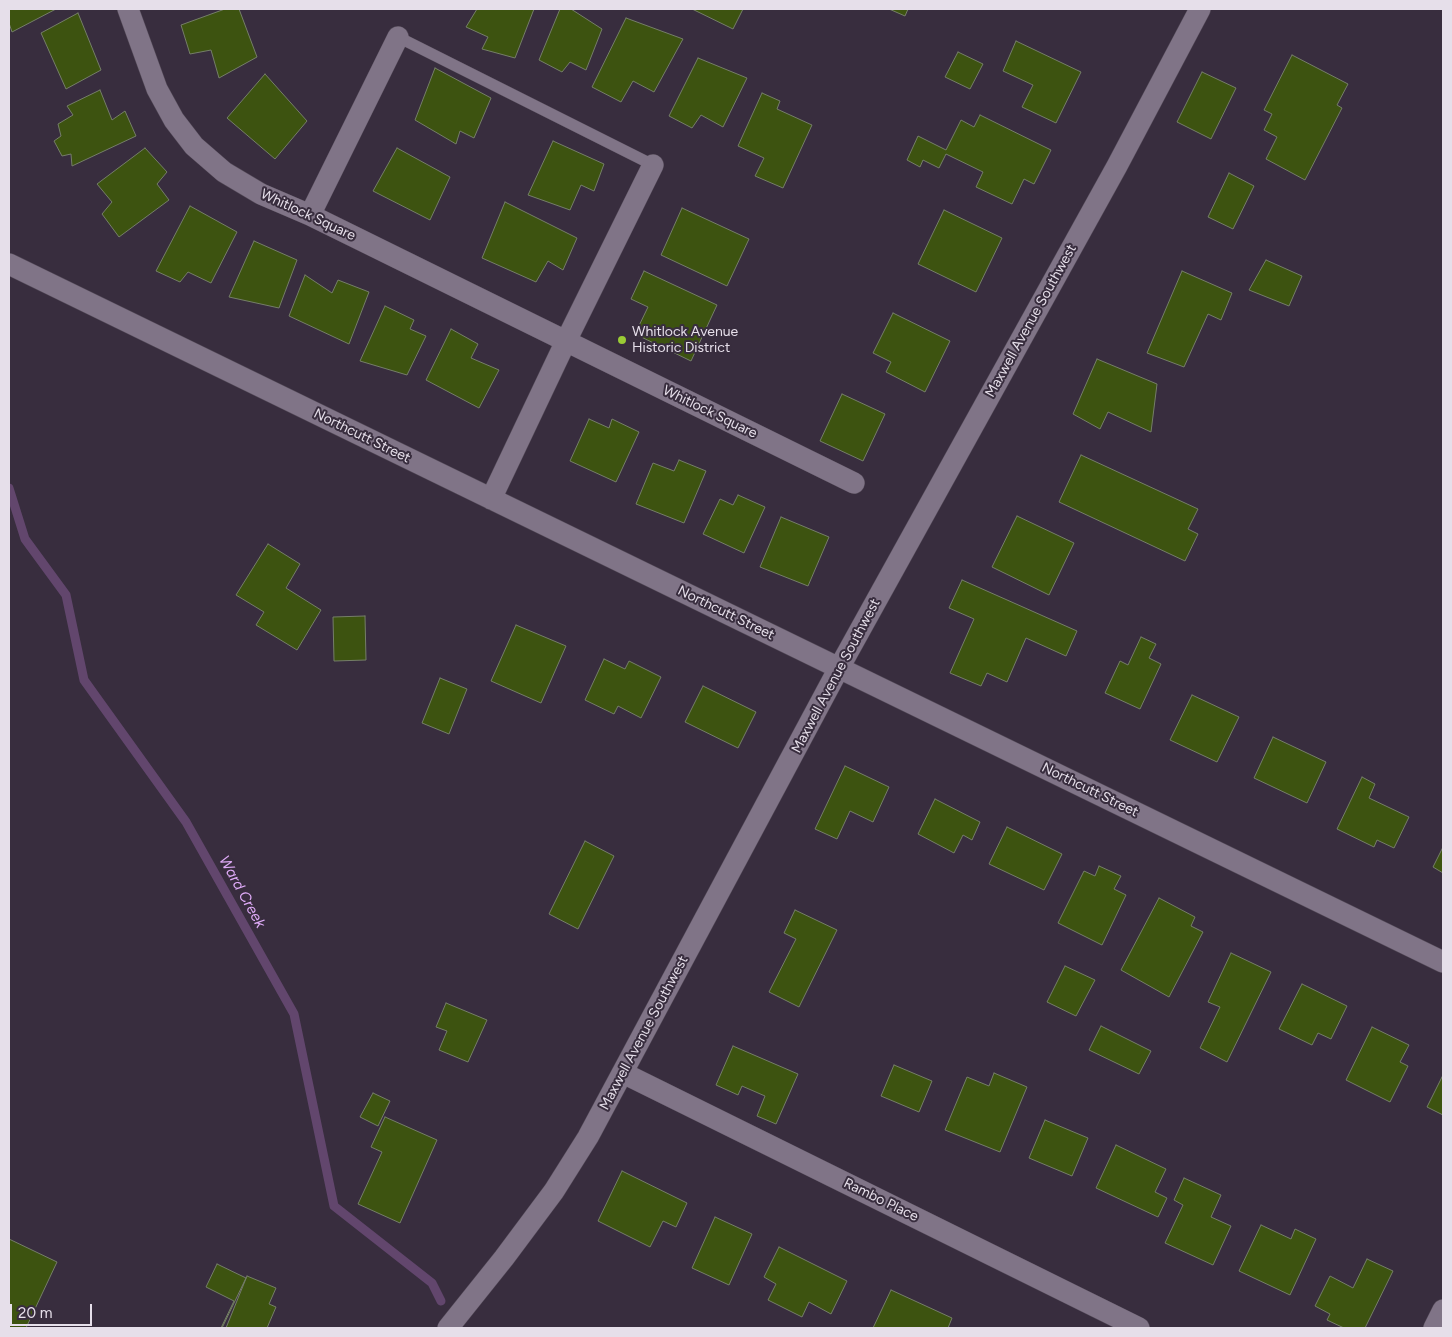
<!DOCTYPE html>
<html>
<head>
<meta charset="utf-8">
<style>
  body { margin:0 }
  #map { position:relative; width:1452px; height:1337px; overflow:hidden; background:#382d3e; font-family:Figtree,sans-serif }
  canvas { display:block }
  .frame { position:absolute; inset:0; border:10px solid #e6dfea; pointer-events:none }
  .scale { position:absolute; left:10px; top:1304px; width:82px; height:22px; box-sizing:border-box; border:2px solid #e6dfea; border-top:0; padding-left:6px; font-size:15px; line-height:18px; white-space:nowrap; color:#e6dfea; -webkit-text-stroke:4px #382d3e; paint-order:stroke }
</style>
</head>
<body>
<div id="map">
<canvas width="1452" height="1337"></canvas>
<div class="frame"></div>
<div class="scale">20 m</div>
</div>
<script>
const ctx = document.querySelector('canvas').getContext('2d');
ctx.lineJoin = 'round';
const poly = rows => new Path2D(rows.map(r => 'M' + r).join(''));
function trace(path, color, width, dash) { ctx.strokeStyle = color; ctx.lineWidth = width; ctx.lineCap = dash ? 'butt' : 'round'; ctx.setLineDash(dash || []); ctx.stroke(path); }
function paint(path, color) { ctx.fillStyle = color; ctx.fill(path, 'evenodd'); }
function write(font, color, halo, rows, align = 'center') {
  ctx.font = font + ' Figtree,sans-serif'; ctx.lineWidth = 4; ctx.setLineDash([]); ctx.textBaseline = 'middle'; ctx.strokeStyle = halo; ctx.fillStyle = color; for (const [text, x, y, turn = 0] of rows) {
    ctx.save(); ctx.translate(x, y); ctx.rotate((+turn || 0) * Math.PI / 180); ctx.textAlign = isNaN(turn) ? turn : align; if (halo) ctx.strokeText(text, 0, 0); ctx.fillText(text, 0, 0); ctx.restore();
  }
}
const stream = poly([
  [9,488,25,539,66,595,84,680,186,822,294,1014,334,1206,432,1283,441,1301]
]);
const building = poly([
  [9,9,56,9,12,32,9,23,9,9],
  [225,9,239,9,257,57,219,78,211,50,190,54,181,25,225,9],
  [477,9,534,9,515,58,482,49,488,37,466,27,477,9],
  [560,9,571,9,602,29,586,70,570,62,562,72,539,60,560,9],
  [692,9,743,9,733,29,692,9],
  [889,9,908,9,905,16,889,9],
  [78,13,101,70,66,89,41,33,78,13],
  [626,18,683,39,654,92,633,81,621,102,592,87,626,18],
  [1016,41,1081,72,1056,123,1022,107,1033,85,1003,71,1016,41],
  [958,52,983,64,970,89,945,77,958,52],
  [1292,55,1348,84,1337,105,1342,108,1305,180,1266,159,1277,137,1264,130,1272,114,1264,110,1292,55],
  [698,58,747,78,723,127,701,115,692,128,669,116,698,58],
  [435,68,491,98,474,138,460,131,456,144,415,120,435,68],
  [1202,72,1236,88,1211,139,1177,122,1202,72],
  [265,74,307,121,275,159,227,118,265,74],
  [100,90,112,120,125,111,136,136,72,166,71,154,62,156,54,141,61,136,58,124,73,115,67,106,100,90],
  [762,93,780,101,777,109,812,125,783,188,755,176,764,158,738,146,762,93],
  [980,115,1051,150,1034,184,1024,179,1012,204,976,187,983,172,946,154,939,168,923,160,920,167,907,160,918,136,946,150,961,120,974,127,980,115],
  [553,141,604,164,594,191,581,185,570,210,528,195,553,141],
  [145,148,167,172,157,184,169,200,119,237,102,214,112,202,97,184,145,148],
  [397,148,450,177,430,220,373,191,397,148],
  [1229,173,1254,186,1233,229,1208,217,1229,173],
  [505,202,577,238,563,270,548,261,536,282,482,258,505,202],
  [190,206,237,232,211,283,188,272,180,282,156,271,190,206],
  [682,208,749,239,727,286,661,255,682,208],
  [944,210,1002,238,976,292,918,264,944,210],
  [254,241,297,260,279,308,229,297,254,241],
  [1266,260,1302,276,1289,306,1249,290,1266,260],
  [644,271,717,305,691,361,635,334,648,307,631,299,644,271],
  [1182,271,1232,293,1221,320,1208,314,1184,367,1147,353,1182,271],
  [305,275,332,293,338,280,369,292,349,344,289,316,305,275],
  [385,306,414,320,410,329,426,336,407,375,360,361,385,306],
  [893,313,950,341,925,392,886,372,891,362,873,353,893,313],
  [451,329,478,344,471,358,499,370,479,408,426,380,451,329],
  [1097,359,1157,384,1151,432,1108,412,1100,429,1073,414,1097,359],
  [842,394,885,414,863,461,820,441,842,394],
  [589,419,609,428,612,419,639,432,616,482,570,461,589,419],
  [1081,455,1198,509,1188,529,1198,534,1185,561,1059,502,1081,455],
  [679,460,706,471,684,523,636,504,653,463,674,471,679,460],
  [738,495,765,507,744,553,703,534,720,499,733,505,738,495],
  [1017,516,1074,543,1049,595,992,567,1017,516],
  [781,517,829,537,808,586,760,567,781,517],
  [268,544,300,564,286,588,321,610,297,650,256,625,264,612,236,595,268,544],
  [962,580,1077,631,1066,656,1026,638,1007,682,987,673,981,686,950,673,974,619,949,608,962,580],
  [365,616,366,660,334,661,333,617,365,616],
  [516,625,566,646,541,703,491,681,516,625],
  [1141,637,1156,644,1149,658,1161,664,1140,709,1105,693,1120,661,1128,665,1141,637],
  [604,659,625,669,629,661,661,677,641,718,618,706,614,714,585,700,604,659],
  [440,678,467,689,449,734,422,723,440,678],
  [703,686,756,712,738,748,685,722,703,686],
  [1192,695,1239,717,1217,762,1170,740,1192,695],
  [1273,737,1326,762,1307,803,1254,778,1273,737],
  [845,766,889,787,873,822,850,811,837,839,815,829,845,766],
  [1362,777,1375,784,1369,798,1409,817,1394,848,1377,840,1374,847,1337,829,1362,777],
  [935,799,980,822,972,840,963,835,954,853,918,834,935,799],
  [1007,827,1062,854,1044,890,989,864,1007,827],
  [585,841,614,856,578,929,549,914,585,841],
  [1443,847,1443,873,1433,867,1443,847],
  [1099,866,1121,876,1114,889,1126,895,1102,945,1058,923,1084,871,1095,876,1099,866],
  [1159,898,1195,917,1191,926,1203,932,1169,997,1121,970,1159,898],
  [795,910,837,930,799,1007,769,992,796,939,784,933,795,910],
  [1231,953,1271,972,1227,1062,1200,1048,1220,1007,1208,1002,1231,953],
  [1065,966,1095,980,1076,1016,1047,1002,1065,966],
  [1302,984,1347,1006,1331,1039,1318,1033,1312,1045,1279,1029,1302,984],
  [446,1003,487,1020,468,1062,439,1050,447,1031,436,1027,446,1003],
  [1101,1026,1151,1051,1139,1074,1089,1050,1101,1026],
  [1372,1027,1409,1045,1400,1062,1408,1066,1390,1102,1346,1080,1372,1027],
  [733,1046,798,1074,776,1124,757,1116,765,1096,742,1086,738,1095,716,1085,733,1046],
  [894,1065,932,1081,919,1112,881,1096,894,1065],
  [994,1073,1027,1087,1000,1152,945,1130,967,1077,989,1086,994,1073],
  [1443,1075,1443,1115,1427,1107,1443,1075],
  [373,1093,390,1101,378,1126,360,1117,373,1093],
  [385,1117,437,1140,400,1223,358,1204,382,1152,371,1147,385,1117],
  [1045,1120,1088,1138,1072,1176,1029,1158,1045,1120],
  [1116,1145,1166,1169,1155,1192,1167,1198,1158,1217,1096,1188,1116,1145],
  [622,1171,687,1203,676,1227,663,1221,650,1247,598,1221,622,1171],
  [1184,1178,1221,1195,1211,1217,1231,1226,1213,1265,1165,1243,1183,1205,1174,1200,1184,1178],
  [715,1217,752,1234,729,1285,692,1268,715,1217],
  [1261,1225,1291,1239,1295,1229,1316,1239,1290,1295,1239,1271,1261,1225],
  [9,1239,57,1262,26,1328,9,1328,9,1239],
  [779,1247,847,1281,831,1314,809,1302,802,1317,768,1300,776,1284,764,1277,779,1247],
  [1367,1259,1393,1271,1365,1328,1344,1328,1327,1320,1330,1314,1315,1306,1330,1276,1353,1288,1367,1259],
  [217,1264,246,1278,222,1328,221,1328,234,1301,206,1287,217,1264],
  [247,1276,276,1288,269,1304,276,1307,267,1328,226,1328,247,1276],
  [891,1290,952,1318,948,1328,873,1328,891,1290]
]);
const lane = poly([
  [398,37,653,165]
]);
const street = poly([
  [128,9,157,89,174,120,194,146,224,172,261,194,310,215,854,483],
  [310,215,398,37],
  [9,264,1443,962],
  [491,499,566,341,653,165],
  [623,1073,1139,1328],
  [448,1328,504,1258,554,1191,588,1137,839,668,1117,166,1200,9],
  [1434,1328,1443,1310]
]);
const markers = [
  [622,340,5,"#9acb35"]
];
const streetNames = [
  ["Whitlock Square",308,215,25],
  ["Maxwell Avenue Southwest",1031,321,-61],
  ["Whitlock Square",710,412,26],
  ["Northcutt Street",362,436,26],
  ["Northcutt Street",726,613,26],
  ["Maxwell Avenue Southwest",836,676,-62],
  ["Northcutt Street",1090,790,26],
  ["Maxwell Avenue Southwest",644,1033,-62],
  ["Rambo Place",881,1200,26]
];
const poiNames = [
  ["Whitlock Avenue",632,332],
  ["Historic District",632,348]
];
const waterNames = [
  ["Ward Creek",242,892,61]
];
trace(stream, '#62466d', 9);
paint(building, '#3d5310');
trace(building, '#757e69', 1);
trace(lane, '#534a58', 12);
trace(street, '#534a58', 22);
trace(lane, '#807487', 11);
trace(street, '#807487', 21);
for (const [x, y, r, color] of markers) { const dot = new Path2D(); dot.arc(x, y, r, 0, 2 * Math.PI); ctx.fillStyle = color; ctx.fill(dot); trace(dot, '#382d3e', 2); }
write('14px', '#e6dfea', '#382d3e', streetNames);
write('14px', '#e6dfea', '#382d3e', poiNames, 'left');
write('italic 15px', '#dfabf8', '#382d3e', waterNames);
</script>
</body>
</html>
